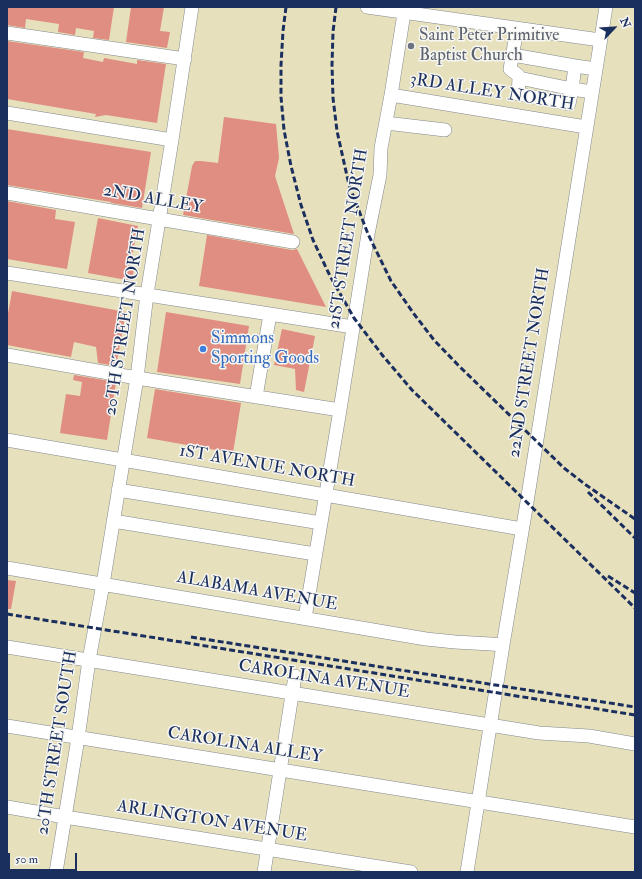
<!DOCTYPE html>
<html>
<head>
<meta charset="utf-8">
<style>
  body { margin:0 }
  #map { position:relative; width:642px; height:879px; overflow:hidden; background:#e7e0bd; font-family:"IM FELL Double Pica",serif }
  canvas { display:block }
  .frame { position:absolute; inset:0; border:8px solid #1b2f5e; pointer-events:none }
  .north { position:absolute; left:594px; top:8px; width:40px; height:40px; -webkit-text-stroke:3px #f6f6f2; paint-order:stroke; rotate:65deg; font-size:11px; font-weight:700; line-height:16px; text-align:center; color:#1b2f5e }
  .north::after { content:''; display:block; margin:auto; width:14px; height:18px; background:#1b2f5e; clip-path:polygon(50% 0,100% 100%,50% 72%,0 100%) }
  .scale { position:absolute; left:8px; top:853px; width:69px; height:18px; box-sizing:border-box; border:2px solid #1b2f5e; border-top:0; padding-left:5px; font-size:12px; line-height:14px; white-space:nowrap; color:#1b2f5e; -webkit-text-stroke:3px #f6f6f2; paint-order:stroke }
</style>
</head>
<body>
<div id="map">
<canvas width="642" height="879"></canvas>
<div class="frame"></div>
<div class="north">N</div>
<div class="scale">50 m</div>
</div>
<script>
const ctx = document.querySelector('canvas').getContext('2d');
ctx.lineJoin = 'round';
function paint(path, color) { ctx.fillStyle = color; ctx.fill(path, 'evenodd'); }
const poly = rows => new Path2D(rows.map(r => 'M' + r).join(''));
function trace(path, color, width, dash) { ctx.strokeStyle = color; ctx.lineWidth = width; ctx.lineCap = dash ? 'butt' : 'round'; ctx.setLineDash(dash || []); ctx.stroke(path); }
function write(font, color, halo, rows, align = 'center') {
  ctx.font = font + ' "IM FELL Double Pica",serif'; ctx.lineWidth = 3; ctx.setLineDash([]); ctx.textBaseline = 'middle'; ctx.strokeStyle = halo; ctx.fillStyle = color; for (const [text, x, y, turn = 0] of rows) {
    ctx.save(); ctx.translate(x, y); ctx.rotate((+turn || 0) * Math.PI / 180); ctx.textAlign = isNaN(turn) ? turn : align; if (halo) ctx.strokeText(text, 0, 0); ctx.fillText(text, 0, 0); ctx.restore();
  }
}
const building = poly([
  [7,7,114,7,109,40,93,38,94,31,76,28,75,35,58,32,59,24,26,19,25,28,7,25],
  [131,7,164,7,160,31,170,32,167,48,126,42],
  [7,41,84,52,83,58,103,62,104,58,137,64,137,60,166,64,165,70,157,123,106,115,95,117,96,114,7,99],
  [224,117,276,124,279,158,275,176,294,234,183,215,192,166,195,161,201,161,218,163],
  [7,129,151,152,142,208,111,203,111,202,7,185],
  [7,201,56,210,55,219,75,222,67,269,7,259],
  [98,218,138,226,130,268,134,269,132,281,88,273],
  [207,235,292,250,297,249,326,307,199,286],
  [12,291,126,312,116,366,98,363,96,347,74,342,71,357,7,345,7,319],
  [166,312,249,326,240,384,157,372],
  [282,329,315,336,304,392,296,390,295,369,274,365],
  [74,375,116,382,107,440,60,433,66,394,80,396,82,382,73,380],
  [155,389,241,403,233,453,147,438],
  [7,580,16,581,11,609,7,609]
]);
const minor = poly([
  [367,7,600,40],
  [517,29,510,69,518,75,519,79,518,94,569,104,572,89,519,78],
  [7,33,185,59],
  [513,55,575,66],
  [592,92,572,89,575,66,596,69],
  [391,95,586,127],
  [7,113,172,140],
  [386,123,445,130],
  [7,193,293,242],
  [7,273,353,327],
  [7,355,137,378,340,410],
  [256,397,270,314],
  [7,440,522,529],
  [118,490,321,523],
  [113,521,315,554],
  [7,568,426,639,455,642,491,644,503,645],
  [305,618,340,410,368,234,380,175,381,148,391,95,405,7],
  [7,647,539,733,589,736,635,744],
  [7,726,635,827],
  [7,807,65,817,411,872],
  [56,872,78,738,89,660,103,584,137,378,147,294,172,140,192,7],
  [264,872,295,676],
  [467,872,503,645,527,502,606,7]
]);
const rail = poly([
  [286,7,283,31,281,65,281,97,284,130,291,166,301,205,313,240,330,276,354,318,383,356,412,390,635,608],
  [336,7,333,32,332,65,333,98,337,131,349,185,368,234,391,281,414,314,434,340,458,365,564,468,586,485,635,519],
  [588,492,635,538],
  [608,576,635,593],
  [7,614,635,715],
  [191,637,635,707]
]);
const markers = [
  [411,46,4,"#6b7280"],
  [203,349,4,"#3f7fe0"]
];
const worshipNames = [
  ["Saint Peter Primitive",419,36],
  ["Baptist Church",419,56]
];
const streetNames = [
  ["3RD ALLEY NORTH",492,93,9],
  ["2ND ALLEY",153,200,10],
  ["21ST STREET NORTH",349,239,-81],
  ["20TH STREET NORTH",126,322,-81],
  ["22ND STREET NORTH",530,363,-81],
  ["1ST AVENUE NORTH",267,467,10],
  ["ALABAMA AVENUE",257,592,10],
  ["CAROLINA AVENUE",324,680,9],
  ["20TH STREET SOUTH",58,743,-81],
  ["CAROLINA ALLEY",245,746,9],
  ["ARLINGTON AVENUE",212,822,9]
];
const shopNames = [
  ["Simmons",211,339],
  ["Sporting Goods",211,359]
];
paint(building, '#e08d82');
trace(minor, '#81888e', 14);
trace(minor, '#fff', 13);
trace(rail, '#1b2f5e', 3, [6, 3]);
for (const [x, y, r, color] of markers) { const dot = new Path2D(); dot.arc(x, y, r, 0, 2 * Math.PI); ctx.fillStyle = color; ctx.fill(dot); trace(dot, '#f6f6f2', 1.5); }
write('17px', '#5b616d', '#f6f6f2', worshipNames, 'left');
write('17px', '#1b2f5e', '#f6f6f2', streetNames);
write('17px', '#366cbe', '#f6f6f2', shopNames, 'left');
</script>
</body>
</html>
